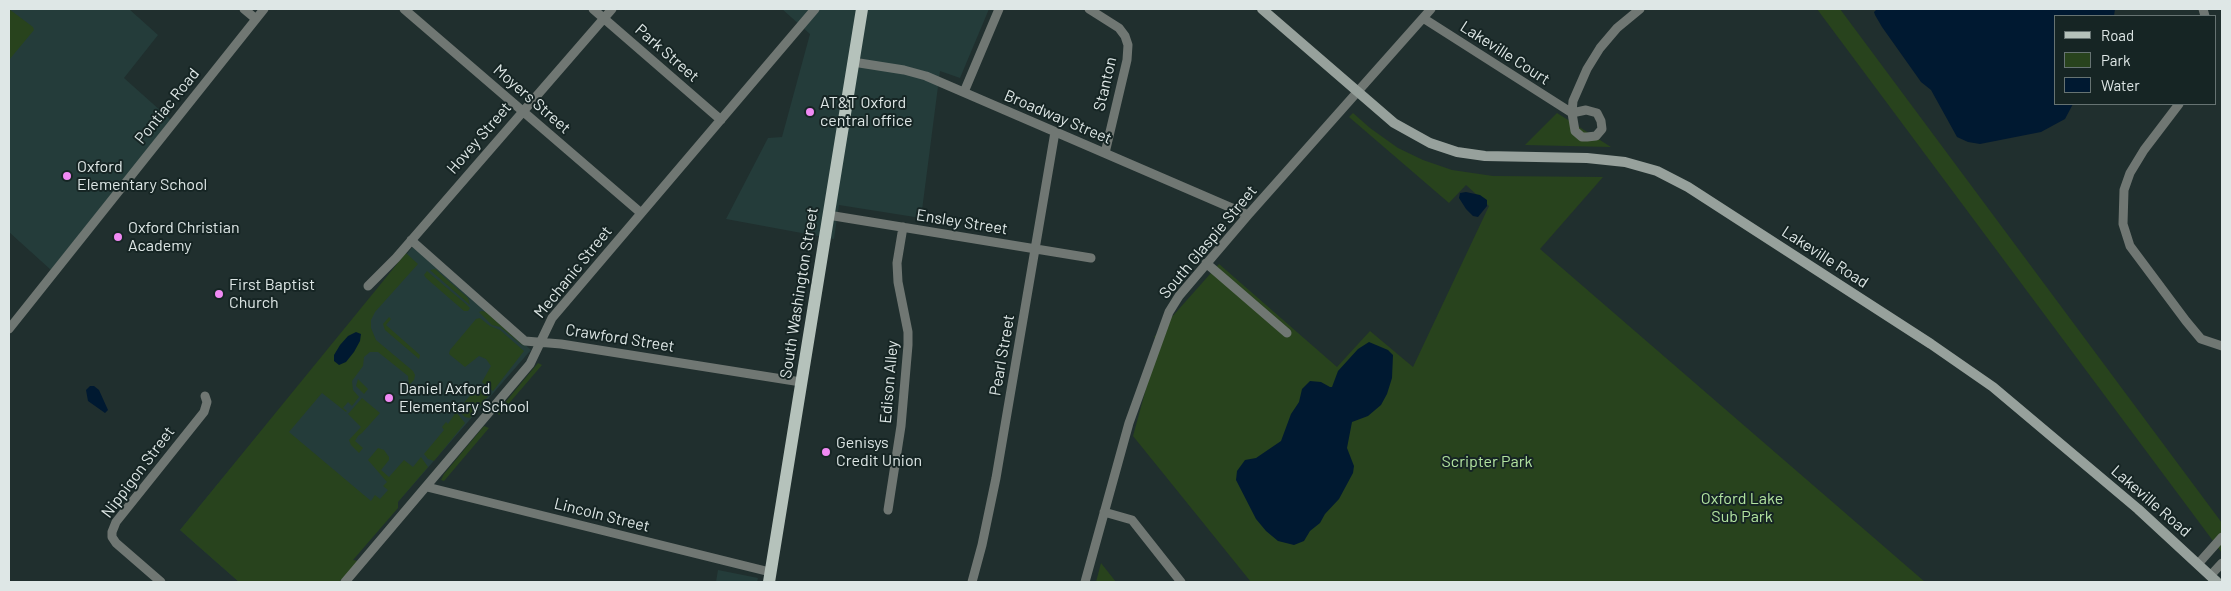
<!DOCTYPE html>
<html>
<head>
<meta charset="utf-8">
<style>
  body { margin:0 }
  #map { position:relative; width:2231px; height:591px; overflow:hidden; background:#202f2e; font-family:Barlow,sans-serif }
  canvas { display:block }
  .frame { position:absolute; inset:0; border:10px solid #dee7e6; pointer-events:none }
  .legend { position:absolute; left:2054px; top:15px; width:162px; height:90px; box-sizing:border-box; background:#162524; border:1px solid #667372; margin:0; padding:6px 9px; list-style:none; font-size:15px; color:#dee7e6 }
  .legend li { display:flex; align-items:center; gap:10px; height:25px }
  .legend b { width:25px; border:1px solid #667372 }
</style>
</head>
<body>
<div id="map">
<canvas width="2231" height="591"></canvas>
<div class="frame"></div>
<ul class="legend">
<li><b style="height:6px;background:#b5c2bb"></b>Road</li>
<li><b style="height:14px;background:#28431d"></b>Park</li>
<li><b style="height:14px;background:#001931"></b>Water</li>
</ul>
</div>
<script>
const ctx = document.querySelector('canvas').getContext('2d');
ctx.lineJoin = 'round';
function paint(path, color) { ctx.fillStyle = color; ctx.fill(path, 'evenodd'); }
const poly = rows => new Path2D(rows.map(r => 'M' + r).join(''));
function trace(path, color, width, dash) { ctx.strokeStyle = color; ctx.lineWidth = width; ctx.lineCap = dash ? 'butt' : 'round'; ctx.setLineDash(dash || []); ctx.stroke(path); }
function write(font, color, halo, rows, align = 'center') {
  ctx.font = font + ' Barlow,sans-serif'; ctx.lineWidth = 4; ctx.setLineDash([]); ctx.textBaseline = 'middle'; ctx.strokeStyle = halo; ctx.fillStyle = color; for (const [text, x, y, turn = 0] of rows) {
    ctx.save(); ctx.translate(x, y); ctx.rotate((+turn || 0) * Math.PI / 180); ctx.textAlign = isNaN(turn) ? turn : align; if (halo) ctx.strokeText(text, 0, 0); ctx.fillText(text, 0, 0); ctx.restore();
  }
}
const built = poly([
  [9,9,129,9,158,35,124,78,171,120,51,270,9,232],
  [782,9,989,9,960,78,940,71,921,218,839,205,834,239,726,219,768,138,782,137,810,34],
  [415,244,531,350,361,544,239,582,180,530],
  [718,570,758,578,757,582,716,582]
]);
const green = poly([
  [9,9,33,27,34,30,9,60],
  [1817,9,1840,9,2222,523,2222,553],
  [1353,113,1370,128,1398,148,1423,160,1452,170,1493,176,1603,177,1540,249,1925,582,1251,582,1133,436,1159,341,1154,337,1219,264,1337,367,1370,331,1413,367,1489,206,1466,185,1449,203,1349,117],
  [1557,113,1611,147,1525,145],
  [406,253,418,264,375,312,371,320,371,328,376,340,413,371,415,375,414,380,409,385,408,376,378,352,370,352,364,357,363,366,352,381,353,390,359,397,352,406,348,402,343,408,347,411,346,412,322,393,289,432,371,501,375,495,380,499,388,490,383,486,387,482,368,460,378,448,384,450,389,457,389,460,381,470,389,477,404,460,413,467,421,457,428,467,398,502,398,508,353,560,358,561,339,582,239,582,180,530],
  [435,269,468,298,470,305,430,270],
  [427,271,467,305,470,308,468,311,464,311,426,278,424,275],
  [482,311,486,312,527,349,500,327,492,325,479,312],
  [389,317,391,319,386,325,420,355,419,359,385,330,383,324],
  [480,318,490,326,500,330,524,351,493,391,482,382,491,366,486,359,479,356,465,367,449,354,450,350,476,319],
  [538,363,542,365,499,415,497,412],
  [358,379,368,389,364,394,356,386],
  [479,385,490,394,470,418,465,417,458,410],
  [362,398,380,413,362,433,358,436,355,441,363,448,359,453,351,445,349,440,361,427,348,414],
  [456,412,465,423,434,461,428,459,424,454,444,430,442,427,446,422,448,424],
  [484,426,489,428,444,481,441,480,444,474],
  [1101,563,1116,582,1096,582]
]);
const water = poly([
  [1877,9,2115,9,2114,16,2055,16,2055,104,2073,104,2065,119,2041,132,1980,144,1968,142,1957,137,1931,90,1921,82,1882,27,1875,15,1874,12],
  [1466,192,1480,195,1487,200,1487,206,1478,217,1473,216,1466,209,1459,198,1460,193],
  [356,332,361,334,360,341,354,352,346,362,339,365,334,361,334,355,340,345,348,336],
  [1369,342,1388,350,1393,355,1392,378,1387,394,1381,405,1368,416,1352,422,1347,448,1354,466,1353,473,1339,499,1325,514,1320,523,1310,531,1304,541,1294,545,1278,541,1266,531,1256,519,1236,480,1237,471,1245,460,1256,458,1281,441,1291,414,1299,402,1302,389,1310,381,1321,382,1330,387,1332,387,1338,371,1358,349],
  [90,386,94,386,99,390,108,410,105,413,88,401,86,390]
]);
const street = poly([
  [244,9,256,19],
  [404,9,641,213],
  [593,9,721,120],
  [1089,9,1119,28,1125,36,1128,45,1127,60,1105,153],
  [2203,9,2205,16],
  [1423,18,1572,113,1575,131,1582,137,1587,137,1596,136,1602,129,1601,121,1597,113,1586,110,1572,113,1573,101,1587,69,1600,48,1617,28,1640,9],
  [853,62,904,70,926,76,1248,215],
  [964,92,999,9],
  [2179,104,2144,150,2130,173,2124,190,2123,224,2130,246,2186,321,2201,339,2222,346],
  [828,215,1091,258],
  [411,240,525,341,561,344,801,382],
  [1206,263,1287,333],
  [368,286,396,258,612,9],
  [9,329,264,9],
  [427,487,770,572],
  [888,510,901,426,908,345,908,332,898,282,897,263,903,227],
  [1104,512,1132,520,1181,582],
  [2198,564,2222,537],
  [2210,576,2222,563],
  [161,582,116,543,112,537,112,532,116,522,204,412,207,402,205,396],
  [345,582,530,364,552,318,815,9],
  [972,582,982,545,996,478,1055,132],
  [1085,582,1129,423,1169,312,1179,296,1248,215,1431,9]
]);
const secondary = poly([
  [1262,9,1394,123,1430,143,1457,152,1485,156,1587,158,1625,162,1657,171,1688,187,1931,344,1993,387,2138,509,2217,582]
]);
const primary = poly([
  [769,582,862,9]
]);
const markers = [
  [810,112,5,"#f18af4"],
  [67,176,5,"#f18af4"],
  [118,237,5,"#f18af4"],
  [219,294,5,"#f18af4"],
  [389,398,5,"#f18af4"],
  [826,452,5,"#f18af4"]
];
const streetNames = [
  ["Park Street",667,53,41],
  ["Lakeville Court",1505,53,33],
  ["Stanton",1105,84,-77],
  ["Moyers Street",532,99,41],
  ["Pontiac Road",167,106,-51],
  ["Broadway Street",1058,117,23],
  ["Hovey Street",479,138,-49],
  ["Ensley Street",962,222,9],
  ["South Glaspie Street",1208,242,-50],
  ["Lakeville Road",1825,257,33],
  ["Mechanic Street",573,272,-51],
  ["South Washington Street",799,293,-81],
  ["Crawford Street",620,338,9],
  ["Pearl Street",1002,355,-80],
  ["Edison Alley",889,382,-85],
  ["Nippigon Street",138,472,-53],
  ["Lakeville Road",2151,501,41],
  ["Lincoln Street",602,515,14]
];
const poiNames = [
  ["AT&T Oxford",820,103],
  ["central office",820,121],
  ["Oxford",77,167],
  ["Elementary School",77,185],
  ["Oxford Christian",128,228],
  ["Academy",128,246],
  ["First Baptist",229,285],
  ["Church",229,303],
  ["Daniel Axford",399,389],
  ["Elementary School",399,407],
  ["Genisys",836,443],
  ["Credit Union",836,461]
];
const parkNames = [
  ["Scripter Park",1487,462],
  ["Oxford Lake",1742,499],
  ["Sub Park",1742,517]
];
paint(built, '#243c3a');
paint(green, '#28431d');
paint(water, '#001931');
trace(street, '#707773', 9);
trace(secondary, '#97a19c', 10);
trace(primary, '#b5c2bb', 12);
for (const [x, y, r, color] of markers) { const dot = new Path2D(); dot.arc(x, y, r, 0, 2 * Math.PI); ctx.fillStyle = color; ctx.fill(dot); trace(dot, '#162524', 2); }
write('16px', '#dee7e6', '#162524', streetNames);
write('16px', '#dee7e6', '#162524', poiNames, 'left');
write('16px', '#b2e3a0', '#162524', parkNames);
</script>
</body>
</html>
